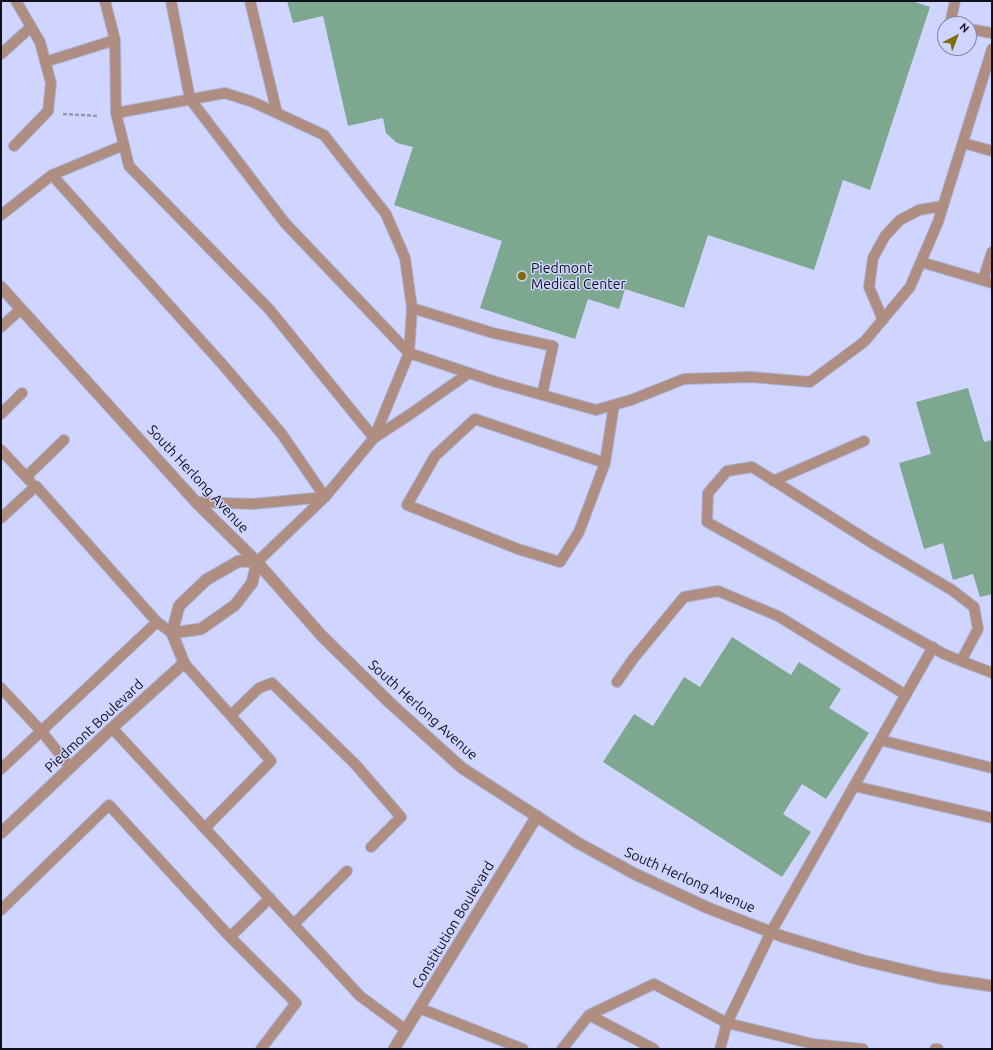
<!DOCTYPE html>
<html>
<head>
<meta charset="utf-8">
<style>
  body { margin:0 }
  #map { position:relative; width:993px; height:1050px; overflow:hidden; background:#cfd5ff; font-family:Ubuntu,sans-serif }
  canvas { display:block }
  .frame { position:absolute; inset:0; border:2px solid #0f101e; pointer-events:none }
  .north { position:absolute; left:937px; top:16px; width:40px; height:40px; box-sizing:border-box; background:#cfd5ff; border:1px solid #8286a5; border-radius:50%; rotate:42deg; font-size:11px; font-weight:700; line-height:16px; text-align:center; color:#0f101e }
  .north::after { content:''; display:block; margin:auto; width:14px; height:18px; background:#7d6e0a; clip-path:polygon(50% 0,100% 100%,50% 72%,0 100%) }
</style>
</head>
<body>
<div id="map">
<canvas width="993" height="1050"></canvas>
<div class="frame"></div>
<div class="north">N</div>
</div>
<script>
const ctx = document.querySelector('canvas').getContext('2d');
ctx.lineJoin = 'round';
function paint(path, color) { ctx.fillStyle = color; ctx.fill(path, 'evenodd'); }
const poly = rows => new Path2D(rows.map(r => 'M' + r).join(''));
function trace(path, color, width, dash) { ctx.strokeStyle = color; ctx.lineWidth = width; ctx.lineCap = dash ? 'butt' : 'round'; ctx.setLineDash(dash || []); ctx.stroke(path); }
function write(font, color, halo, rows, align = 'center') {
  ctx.font = font + ' Ubuntu,sans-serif'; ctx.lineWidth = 3; ctx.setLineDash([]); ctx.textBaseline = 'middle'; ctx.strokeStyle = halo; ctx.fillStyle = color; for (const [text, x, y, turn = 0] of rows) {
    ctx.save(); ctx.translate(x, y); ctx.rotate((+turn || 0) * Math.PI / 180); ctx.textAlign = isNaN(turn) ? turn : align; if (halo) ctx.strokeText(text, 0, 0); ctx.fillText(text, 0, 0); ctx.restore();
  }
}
const building = poly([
  [287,1,912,1,930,7,870,190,843,180,814,270,708,235,684,308,625,289,619,309,588,299,575,339,480,308,502,241,394,205,413,147,397,143,386,133,383,118,348,126,323,16,293,23],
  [968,388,984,442,992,440,992,594,980,597,973,574,953,580,943,543,924,549,899,463,931,454,916,402],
  [732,637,791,675,799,662,841,689,829,708,869,733,826,799,802,784,783,814,811,832,782,877,603,762,634,714,653,726,684,677,700,687]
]);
const path = poly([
  [63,114,99,116]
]);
const service = poly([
  [105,1,115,40],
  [171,1,190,99,285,223,409,353],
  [250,1,277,113],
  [950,24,955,1],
  [969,29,992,33],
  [1,54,31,27],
  [45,62,115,40,116,113,129,166,269,309,374,438,409,415,469,373],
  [116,113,225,93,253,102,324,135,386,214,405,258,412,308,409,353],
  [963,143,992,151],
  [14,146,48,111,51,83,40,42,16,1],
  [52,175,124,145],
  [1,215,52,175,223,365,281,433,325,497,253,504,196,502],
  [921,262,992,283],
  [983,280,992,252],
  [412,308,493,333,553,346,542,395],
  [883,320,869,287,873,258,885,236,900,220,919,210,943,206],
  [1,327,21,309],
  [1,414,22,393],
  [1,450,30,481],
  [605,463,475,419,435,456,407,505,518,549,560,562,579,532,605,463,614,405],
  [26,477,64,440],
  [773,481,864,441],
  [1,518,36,486,157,622],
  [257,562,325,497,374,438,409,353,496,382,596,410,631,400,684,379,751,377,810,382,864,342,910,287,938,222,992,49],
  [961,661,978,629,974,607,952,590,872,543,752,467,727,471,708,493,707,522,944,654,961,661,990,672,992,673],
  [184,663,271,761,205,828],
  [617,682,633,659,684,597,718,591,778,616,906,695],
  [1,688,42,732,70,767],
  [231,715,259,688,272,683,355,764,401,817,371,847],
  [112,728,360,996,406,1030],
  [880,740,992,768],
  [1,769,157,622,172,633],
  [854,786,992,818],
  [1,910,109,805,230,937],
  [294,924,347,871],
  [419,1008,523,1049],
  [589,1015,654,1049],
  [261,1049,296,1003,230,937,270,898],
  [562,1049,589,1015,654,984,727,1023,720,1049],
  [863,1049,813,1044,727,1023,771,932,933,647],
  [935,1049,938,1049]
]);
const minor = poly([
  [1,833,112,728,184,663,172,633,179,606,206,580,239,561,257,562,252,583,235,605,201,629,172,633]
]);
const tertiary = poly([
  [1,287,196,502,257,562,321,635,390,703,462,768,578,843,635,874,708,908,784,937,861,960,939,978,992,986],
  [394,1049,537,816]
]);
const markers = [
  [522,276,5,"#7d6e0a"]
];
const poiNames = [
  ["Piedmont",531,268],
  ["Medical Center",531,284]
];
const streetNames = [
  ["South Herlong Avenue",198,479,47],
  ["South Herlong Avenue",423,710,42],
  ["Piedmont Boulevard",94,726,-43],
  ["South Herlong Avenue",690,880,24],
  ["Constitution Boulevard",453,925,-59]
];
paint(building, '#7da78f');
trace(service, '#acb2d6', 12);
trace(minor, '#acb2d6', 13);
trace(tertiary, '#acb2d6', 13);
trace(path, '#9297b8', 2.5, [4, 2]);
trace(service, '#af8d81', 10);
trace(minor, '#af8d81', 11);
trace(tertiary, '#af8d81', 11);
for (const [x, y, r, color] of markers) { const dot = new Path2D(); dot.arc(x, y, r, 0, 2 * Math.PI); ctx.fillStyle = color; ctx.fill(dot); trace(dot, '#cfd5ff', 1.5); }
write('14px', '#0f101e', '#cfd5ff', poiNames, 'left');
write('14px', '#0f101e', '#cfd5ff', streetNames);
</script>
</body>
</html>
